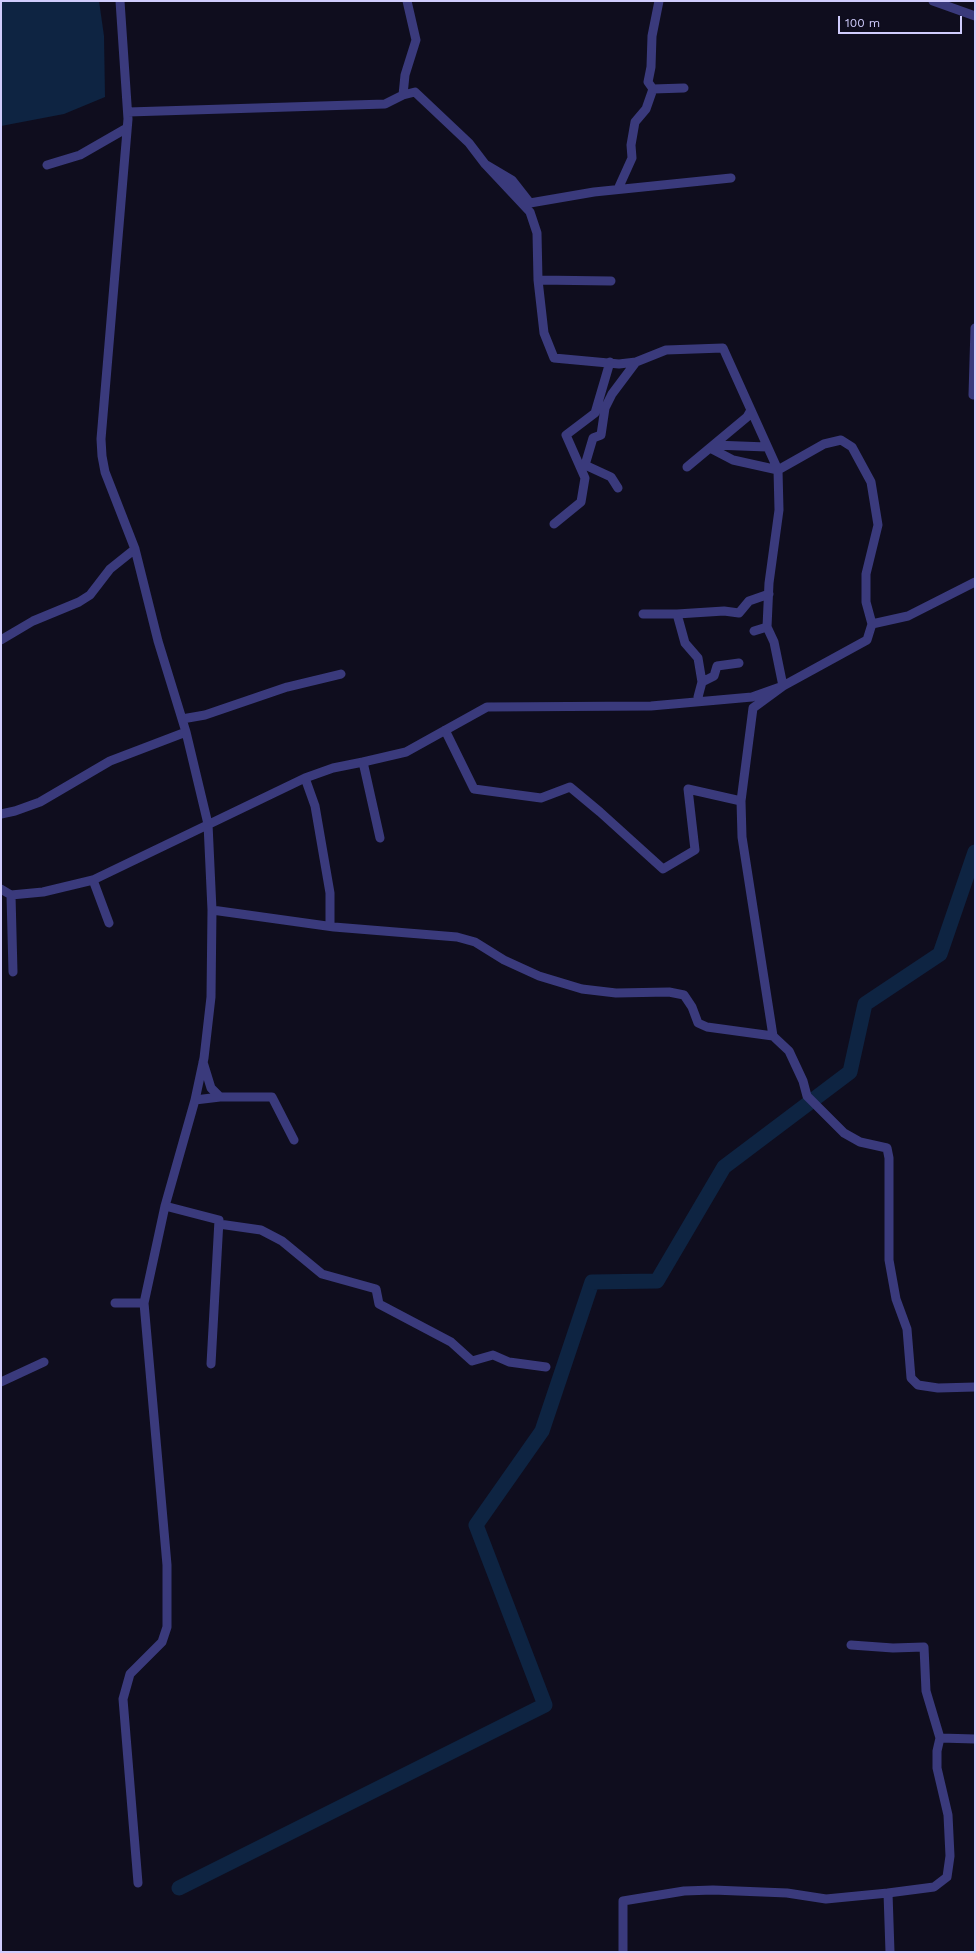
<!DOCTYPE html>
<html>
<head>
<meta charset="utf-8">
<style>
  body { margin:0 }
  #map { position:relative; width:976px; height:1953px; overflow:hidden; background:#0f0d1e; font-family:"Work Sans",sans-serif }
  canvas { display:block }
  .frame { position:absolute; inset:0; border:2px solid #d0ccfd; pointer-events:none }
  .scale { position:absolute; left:838px; top:16px; width:124px; height:18px; box-sizing:border-box; border:2px solid #d0ccfd; border-top:0; padding-left:5px; font-size:12px; line-height:14px; white-space:nowrap; color:#d0ccfd; -webkit-text-stroke:3px #0f0d1e; paint-order:stroke }
</style>
</head>
<body>
<div id="map">
<canvas width="976" height="1953"></canvas>
<div class="frame"></div>
<div class="scale">100 m</div>
</div>
<script>
const ctx = document.querySelector('canvas').getContext('2d');
ctx.lineJoin = 'round';
function paint(path, color) { ctx.fillStyle = color; ctx.fill(path, 'evenodd'); }
const poly = rows => new Path2D(rows.map(r => 'M' + r).join(''));
function trace(path, color, width, dash) { ctx.strokeStyle = color; ctx.lineWidth = width; ctx.lineCap = dash ? 'butt' : 'round'; ctx.setLineDash(dash || []); ctx.stroke(path); }
const water = poly([
  [1,1,99,1,104,36,105,97,64,114,1,126]
]);
const river = poly([
  [179,1888,545,1705,476,1525,542,1431,592,1282,657,1281,724,1167,850,1072,865,1004,940,954,975,852]
]);
const minor = poly([
  [120,1,128,119,101,439,102,456,105,472,135,549,158,641,186,732,208,824,212,910,334,927,457,937,475,942,504,960,539,976,582,989,616,993,669,992,684,995,692,1007,698,1023,707,1027,773,1036,789,1051,803,1081,807,1096,844,1133,860,1142,887,1148,889,1158,889,1260,896,1299,907,1329,911,1378,918,1385,938,1388,975,1387],
  [933,1,975,16],
  [653,89,684,88],
  [403,95,415,92,469,143,485,164,512,180,530,203,594,192,731,178],
  [128,112,385,104,403,95,405,75,416,40,407,1],
  [485,164,530,212,537,233,538,280,544,333,554,358,619,364,636,362,666,350,723,348,778,470,779,510,769,583,767,627,774,642,783,686,753,708,741,801,742,837,773,1036],
  [47,165,80,155,127,128],
  [618,189,632,158,631,145,635,122,646,109,653,89,648,82,651,67,652,36,659,1],
  [538,280,611,281],
  [975,328,973,395,975,395],
  [714,445,767,447],
  [710,448,733,460,778,470,824,444,841,440,852,447,871,482,878,525,866,574,866,602,872,624],
  [687,467,747,417,751,410],
  [618,488,611,477,585,465,593,438,601,435,605,408,612,394,636,362],
  [554,524,581,502,585,478,566,435,595,413,610,362],
  [643,614,677,614,685,643,698,658,702,682],
  [677,614,724,611,739,613,749,601,769,594],
  [754,631,767,627],
  [1,640,33,621,79,602,90,595,110,569,135,549],
  [699,701,698,697,702,682,714,676,717,666,739,663],
  [182,719,205,715,287,687,341,674],
  [445,730,474,789,541,798,570,787,600,812,663,869,695,850,688,789,741,801],
  [363,762,406,752,487,707,651,706,752,697,783,686,867,640,872,624,908,616,975,582],
  [305,778,315,806,330,893,330,926],
  [1,814,15,811,40,802,110,761,186,732],
  [93,880,109,923],
  [1,889,11,895,43,892,93,880,305,778,333,768,363,762,380,838],
  [11,895,13,972],
  [220,1097,272,1097,294,1140],
  [195,1100,220,1097,211,1088,203,1062],
  [219,1224,261,1230,282,1241,322,1274,376,1289,379,1304,451,1342,472,1361,493,1355,509,1362,546,1367],
  [115,1303,144,1303],
  [211,1364,219,1220,165,1206,195,1100,204,1058,211,997,212,910],
  [1,1382,44,1362],
  [851,1645,893,1648,924,1647,926,1691,940,1738],
  [138,1883,123,1699,130,1674,162,1642,167,1627,167,1565,144,1303,165,1206],
  [623,1952,623,1901,684,1891,713,1890,787,1893,826,1899,888,1893],
  [890,1952,888,1893,934,1887,947,1877,950,1856,948,1815,937,1768,937,1751,940,1738,975,1739]
]);
paint(water, '#0e2442');
trace(river, '#0e2442', 15);
trace(minor, '#3a3a7c', 9);
</script>
</body>
</html>
